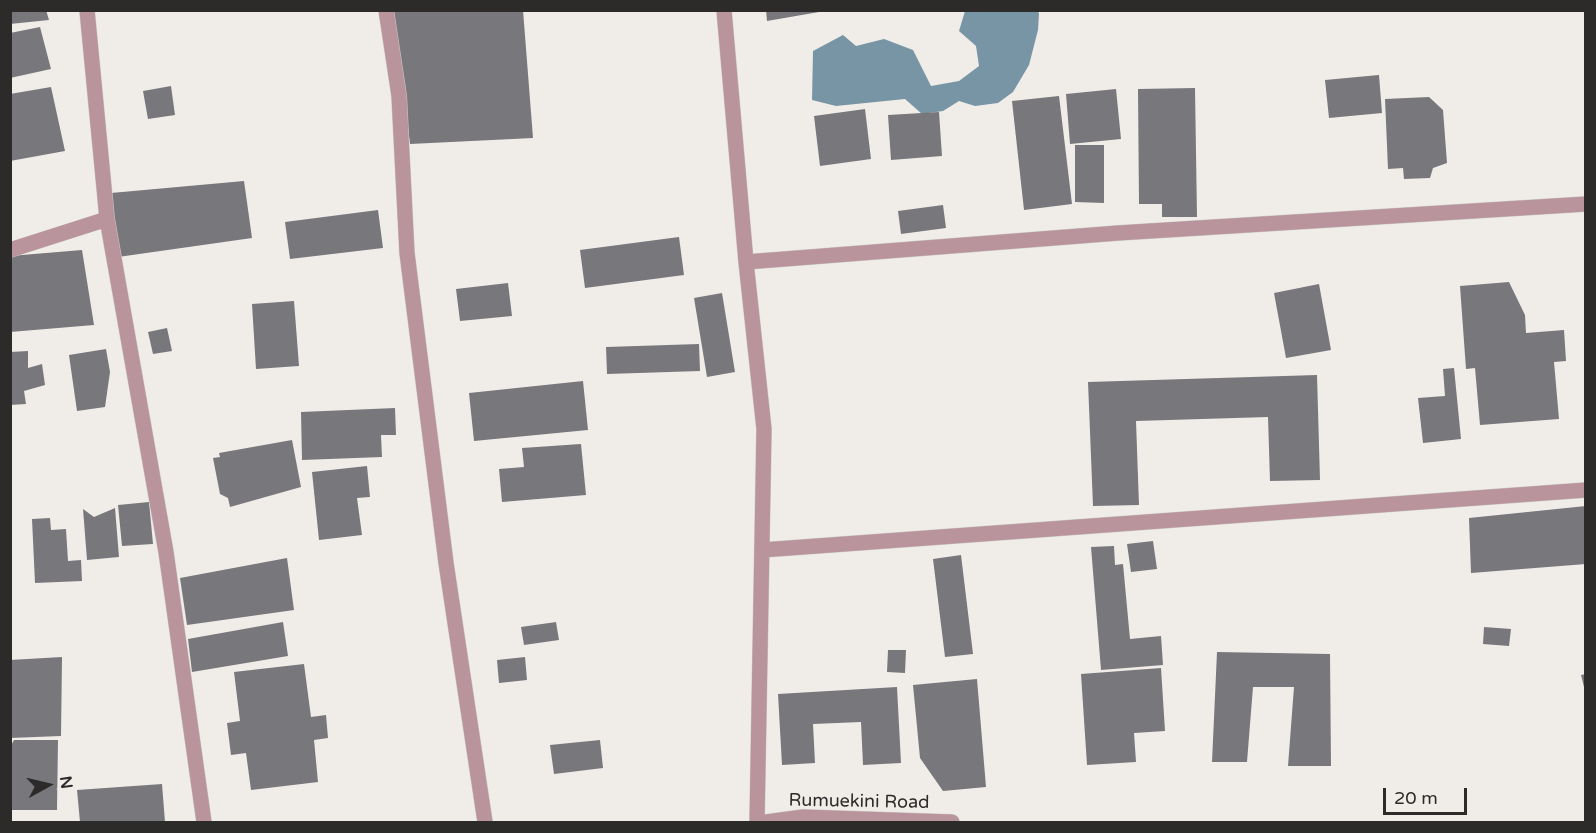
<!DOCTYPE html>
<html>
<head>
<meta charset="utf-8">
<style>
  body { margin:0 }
  #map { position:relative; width:1596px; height:833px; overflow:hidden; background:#f0ede9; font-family:"Varela Round",sans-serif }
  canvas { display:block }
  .frame { position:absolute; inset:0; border:12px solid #2c2b2a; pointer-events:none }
  .north { position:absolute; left:18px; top:755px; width:60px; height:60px; -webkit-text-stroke:4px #f0ede9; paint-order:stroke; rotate:82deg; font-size:16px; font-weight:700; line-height:24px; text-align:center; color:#2c2b2a }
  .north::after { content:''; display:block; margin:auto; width:21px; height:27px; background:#2c2b2a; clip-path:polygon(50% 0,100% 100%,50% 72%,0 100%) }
  .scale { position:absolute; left:1383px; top:788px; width:84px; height:27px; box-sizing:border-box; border:3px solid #2c2b2a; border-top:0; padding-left:8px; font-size:18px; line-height:21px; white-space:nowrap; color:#2c2b2a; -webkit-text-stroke:4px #f0ede9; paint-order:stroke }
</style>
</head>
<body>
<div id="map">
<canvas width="1596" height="833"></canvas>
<div class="frame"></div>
<div class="north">N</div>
<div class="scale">20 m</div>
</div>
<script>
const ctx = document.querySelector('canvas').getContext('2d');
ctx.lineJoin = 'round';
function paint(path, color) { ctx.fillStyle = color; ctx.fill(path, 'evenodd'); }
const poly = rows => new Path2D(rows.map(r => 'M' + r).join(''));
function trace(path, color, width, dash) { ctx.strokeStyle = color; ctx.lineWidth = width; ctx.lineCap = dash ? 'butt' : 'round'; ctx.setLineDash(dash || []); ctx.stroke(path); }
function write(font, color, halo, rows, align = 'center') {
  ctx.font = font + ' "Varela Round",sans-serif'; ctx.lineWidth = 4.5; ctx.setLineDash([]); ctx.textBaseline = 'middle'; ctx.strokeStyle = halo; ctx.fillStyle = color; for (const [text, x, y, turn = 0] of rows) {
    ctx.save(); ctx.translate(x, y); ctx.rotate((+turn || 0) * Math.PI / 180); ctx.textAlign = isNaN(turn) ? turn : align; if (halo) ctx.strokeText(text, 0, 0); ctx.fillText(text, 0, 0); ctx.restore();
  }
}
const water = poly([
  [1036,10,1039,13,1038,30,1029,65,1013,92,998,103,975,106,959,101,943,111,922,114,905,99,836,106,812,100,813,51,843,35,856,46,884,39,913,50,931,86,959,81,979,66,976,46,959,31,965,11]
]);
const building = poly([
  [10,10,46,10,49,20,10,24],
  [393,10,523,10,533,138,410,144],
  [766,10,819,10,819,12,767,21],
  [40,27,51,69,10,78,10,33],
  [1379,75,1382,113,1329,118,1325,80],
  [171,86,175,115,148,119,143,91],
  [51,87,65,151,10,161,10,94],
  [1195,88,1197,217,1162,217,1162,204,1139,204,1138,89],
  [1116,89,1121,139,1070,144,1066,94],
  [1059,96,1072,204,1024,210,1012,101],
  [1429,97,1443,110,1447,163,1433,168,1430,178,1404,179,1403,168,1388,169,1385,99],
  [865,109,871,159,820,166,814,116],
  [939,112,942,156,891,160,888,115],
  [1075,145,1104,145,1104,203,1075,202],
  [244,181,252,238,118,257,111,193],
  [943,205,946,228,901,234,898,211],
  [378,210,383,248,290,259,285,222],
  [679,237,684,275,585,288,580,250],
  [82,250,94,325,10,332,10,256],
  [1509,282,1525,315,1526,333,1564,330,1566,361,1554,362,1559,419,1480,425,1475,368,1466,369,1460,286],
  [508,283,512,316,460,321,456,289],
  [1319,284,1331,350,1286,358,1274,293],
  [722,293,735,372,707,377,694,298],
  [294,301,299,366,256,369,252,304],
  [167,328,172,351,153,354,148,332],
  [699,344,700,371,607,374,606,347],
  [106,349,110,372,105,407,77,411,69,355],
  [28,351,28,368,42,364,45,385,24,391,26,404,10,405,10,352],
  [1454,368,1461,439,1423,443,1418,398,1445,396,1443,369],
  [1317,375,1320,480,1270,481,1268,417,1136,421,1139,505,1093,506,1088,382],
  [583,381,588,430,474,441,469,393],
  [395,408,396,435,381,435,382,457,302,460,301,412],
  [292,440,301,487,230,507,228,498,220,494,213,458,220,457,219,453],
  [581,444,586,495,502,502,499,469,524,467,522,448],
  [367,466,370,497,357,498,362,535,319,540,312,472],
  [149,502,153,544,122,546,118,505],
  [1586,506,1586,564,1471,573,1469,518],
  [115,508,119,557,87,560,83,509,94,517],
  [50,518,51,530,66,529,68,561,81,560,82,581,35,583,32,519],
  [1153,541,1157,569,1131,572,1127,544],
  [1114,546,1115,565,1123,564,1130,639,1161,636,1163,665,1101,670,1091,547],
  [961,555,973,654,945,657,933,559],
  [287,558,294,610,187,625,180,578],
  [283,622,288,656,192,672,188,639],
  [556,622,559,640,524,645,521,627],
  [1484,627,1511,629,1509,646,1483,644],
  [888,650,906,650,905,673,887,672],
  [1217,652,1330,654,1331,766,1288,766,1294,687,1253,687,1247,762,1212,762],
  [62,657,61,736,10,738,10,660],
  [525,657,527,680,499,683,497,660],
  [304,664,311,717,326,715,328,738,314,740,318,782,251,790,246,753,231,755,227,723,240,721,234,672],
  [1161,668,1165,731,1134,733,1136,762,1087,765,1081,674],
  [1586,674,1586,691,1585,691,1581,675],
  [977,679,986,787,943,791,920,758,913,685],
  [897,687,901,763,863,765,861,722,813,724,815,763,782,765,778,694],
  [14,740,58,740,57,810,12,810,10,747],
  [600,740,603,768,554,774,550,745],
  [162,784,165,822,80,822,77,790]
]);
const minor = poly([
  [87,10,107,219,166,552,204,822],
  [386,10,399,96,407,253,446,563,485,822],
  [724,10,746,262,764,429,757,822],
  [10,250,107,219],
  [746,262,1118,233,1586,204],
  [762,550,1586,490]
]);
const tertiary = poly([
  [766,822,803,817,952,822]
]);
const streetNames = [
  ["Rumuekini Road",859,802,1]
];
paint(water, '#7795a5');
paint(building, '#78777b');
trace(minor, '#cdcac7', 16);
trace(tertiary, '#cdcac7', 16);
trace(minor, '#b9949c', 15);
trace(tertiary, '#b9949c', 15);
write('18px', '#2c2b2a', '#f0ede9', streetNames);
</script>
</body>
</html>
